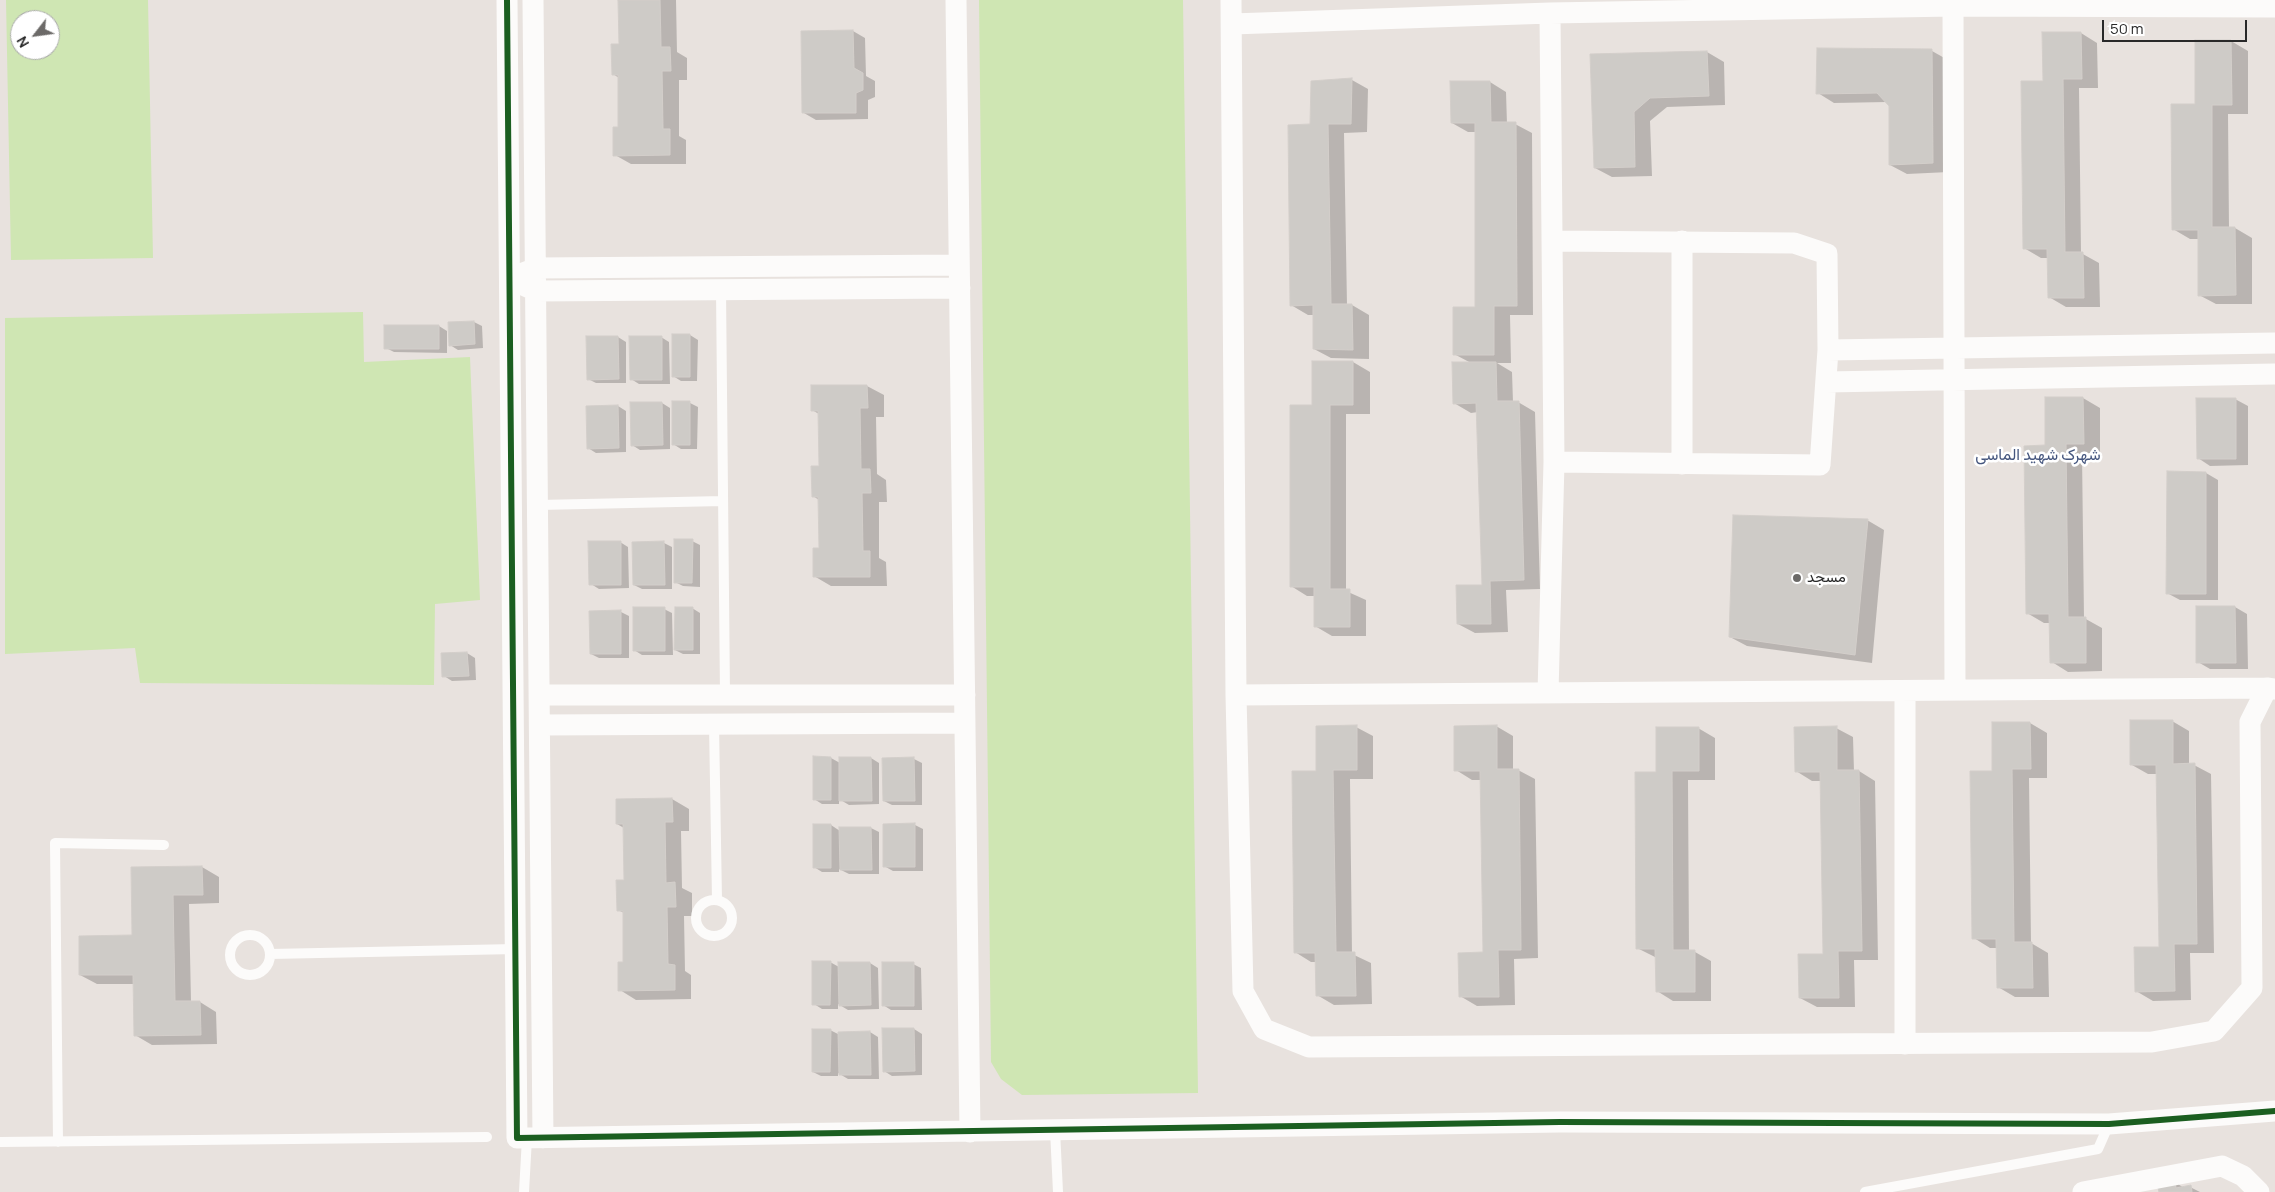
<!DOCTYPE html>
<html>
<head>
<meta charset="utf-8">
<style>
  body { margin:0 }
  #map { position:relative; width:2275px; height:1192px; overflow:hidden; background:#e8e2de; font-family:Manrope,sans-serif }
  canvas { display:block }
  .north { position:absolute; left:10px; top:10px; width:50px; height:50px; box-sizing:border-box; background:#fff; border:1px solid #a9a9a9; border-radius:50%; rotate:240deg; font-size:14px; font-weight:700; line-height:20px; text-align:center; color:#292929 }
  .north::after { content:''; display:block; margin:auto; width:18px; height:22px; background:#6c6a68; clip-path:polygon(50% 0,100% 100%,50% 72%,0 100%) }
  .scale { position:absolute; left:2102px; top:20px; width:145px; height:22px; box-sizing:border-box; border:2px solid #292929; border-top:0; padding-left:6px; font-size:15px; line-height:18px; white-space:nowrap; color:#292929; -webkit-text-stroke:4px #fff; paint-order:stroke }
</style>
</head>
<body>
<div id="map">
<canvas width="2275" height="1192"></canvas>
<div class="north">N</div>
<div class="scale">50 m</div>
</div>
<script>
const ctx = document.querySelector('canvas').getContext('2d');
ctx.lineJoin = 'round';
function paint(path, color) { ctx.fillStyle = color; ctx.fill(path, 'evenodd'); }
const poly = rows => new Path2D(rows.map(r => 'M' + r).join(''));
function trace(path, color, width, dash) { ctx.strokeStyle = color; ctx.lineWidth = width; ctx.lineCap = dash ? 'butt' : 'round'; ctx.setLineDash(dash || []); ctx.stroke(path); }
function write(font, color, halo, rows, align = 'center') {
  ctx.font = font + ' Manrope,Vazirmatn,sans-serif'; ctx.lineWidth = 5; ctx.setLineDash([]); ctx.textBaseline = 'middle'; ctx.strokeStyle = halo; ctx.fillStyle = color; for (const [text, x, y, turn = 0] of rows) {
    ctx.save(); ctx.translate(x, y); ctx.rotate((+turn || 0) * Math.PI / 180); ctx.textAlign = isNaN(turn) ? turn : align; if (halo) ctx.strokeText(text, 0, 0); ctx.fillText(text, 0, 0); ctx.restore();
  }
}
const green = poly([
  [6,0,148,0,153,258,11,260],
  [20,20,50,20,50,50,20,50],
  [979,0,1183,0,1198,1093,1022,1095,1001,1079,991,1062],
  [363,312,364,362,470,357,480,600,435,604,434,685,140,683,135,648,5,654,5,318]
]);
const shadow = poly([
  [619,0,676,0,677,52,687,58,687,80,679,80,679,136,686,140,686,164,631,164,615,155,620,128,619,78,613,74,620,46],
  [853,31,865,38,866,76,875,81,875,97,868,100,868,119,816,120,804,113],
  [2081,33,2097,43,2098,88,2079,88,2081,253,2099,263,2100,307,2066,307,2049,297,2049,258,2041,258,2024,248,2044,82],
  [2231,41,2248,51,2248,114,2228,114,2229,228,2235,228,2252,238,2252,304,2216,304,2199,295,2199,239,2190,239,2173,229,2197,105],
  [1932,51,1948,60,1949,172,1907,174,1890,165,1890,105,1887,102,1834,103,1818,93],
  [1707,52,1724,62,1725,105,1667,107,1650,121,1652,176,1612,177,1595,168,1592,55],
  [1352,80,1368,89,1367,132,1344,133,1347,305,1352,305,1369,315,1369,359,1331,358,1314,349,1314,315,1308,315,1291,305,1311,126],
  [1490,82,1506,92,1507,124,1515,124,1532,133,1533,315,1510,315,1511,363,1497,363,1512,372,1513,402,1518,402,1535,412,1540,589,1506,590,1508,632,1475,633,1458,624,1483,586,1478,412,1471,413,1454,403,1471,363,1454,354,1477,309,1476,132,1468,132,1452,123],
  [474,322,482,326,483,348,458,350,450,345,449,323],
  [439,326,447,331,447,353,394,352,386,348],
  [690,335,698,340,697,381,681,381,673,376],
  [618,337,626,342,626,383,596,383,588,379],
  [661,337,669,342,670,384,639,384,631,379],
  [1314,362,1353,362,1370,372,1370,414,1346,414,1346,591,1366,600,1366,636,1332,636,1315,626,1315,596,1307,596,1291,586,1313,406],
  [812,386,867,386,884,395,884,417,876,417,877,474,886,480,887,502,879,502,879,558,886,562,887,586,831,586,814,576,820,550,819,500,813,496,820,467,819,414,812,410],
  [2046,398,2083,398,2100,408,2100,453,2082,453,2084,618,2102,628,2102,671,2068,672,2052,662,2051,623,2044,623,2027,613,2047,447],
  [2235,399,2248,406,2248,465,2210,466,2198,458],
  [662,403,670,408,670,449,640,450,632,445],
  [690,403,698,407,697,449,681,449,673,444],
  [618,406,626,411,626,452,596,453,588,448],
  [2206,473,2218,480,2218,600,2180,600,2167,593],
  [1867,520,1884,530,1872,663,1747,646,1730,637],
  [692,541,700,545,700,587,683,586,675,582],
  [620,542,628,547,629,588,599,589,591,584],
  [664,543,672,547,672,589,642,589,634,585],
  [2235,607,2247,614,2248,669,2210,669,2198,662],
  [692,608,700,613,700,654,683,654,675,650],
  [664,609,672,613,673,655,642,655,634,650],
  [621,612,629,616,629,658,599,658,591,654],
  [467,653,475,658,476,680,452,681,444,676,442,655],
  [2172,721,2189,731,2189,765,2194,765,2211,774,2214,953,2190,953,2191,1000,2153,1001,2136,991,2160,948,2157,774,2148,774,2132,765],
  [2030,723,2047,733,2047,778,2029,778,2031,943,2048,953,2049,997,2015,997,1998,987,1998,948,1990,948,1974,938,1994,772],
  [1496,726,1513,736,1513,770,1518,770,1535,779,1538,958,1514,959,1515,1005,1477,1006,1460,996,1484,953,1481,780,1472,780,1456,770],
  [1356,727,1373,736,1373,779,1350,779,1352,954,1371,963,1372,1004,1334,1005,1317,995,1317,962,1311,962,1295,952,1318,772],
  [1698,728,1715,738,1715,780,1688,780,1689,952,1695,952,1711,961,1711,1001,1673,1001,1657,991,1657,958,1637,948,1657,774],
  [1836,728,1853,737,1854,771,1859,771,1875,781,1878,960,1854,960,1855,1007,1817,1007,1800,998,1824,955,1821,781,1812,781,1796,771],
  [831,758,840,763,871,758,879,763,879,804,849,805,839,799,839,804,822,804,814,799],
  [914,759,922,763,922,805,892,805,884,801],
  [672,799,689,809,689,831,681,831,682,888,692,893,692,916,684,916,685,971,691,975,691,999,636,1000,620,990,625,963,624,913,618,910,625,881,624,828,617,824],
  [814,825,831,825,840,831,871,828,879,832,879,874,849,874,839,869,839,872,822,872,814,867],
  [915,825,923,829,923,871,893,871,884,866],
  [202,867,219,877,219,903,189,904,191,1002,200,1002,216,1012,217,1044,152,1045,135,1035,134,984,97,984,80,975,133,937,133,868],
  [830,962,839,967,870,963,878,968,879,1009,848,1010,838,1004,838,1009,822,1009,814,1004],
  [913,964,921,968,922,1010,891,1010,883,1005],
  [914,1029,922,1034,922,1075,892,1076,884,1071],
  [830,1030,840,1035,840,1033,870,1032,878,1037,879,1079,848,1079,838,1073,838,1076,821,1076,813,1072],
  [2175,1182,2184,1188,2190,1187,2200,1192,2160,1192]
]);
const building = poly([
  [618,0,660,0,661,47,670,47,671,71,662,71,663,129,670,129,670,155,613,156,613,127,618,127,618,75,612,75,611,44,619,44,618,0],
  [853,30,854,68,863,73,863,90,856,93,856,113,802,113,801,31,853,30],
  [2042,32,2081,32,2082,79,2063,79,2065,252,2083,252,2084,298,2048,298,2047,249,2023,249,2021,81,2043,81,2042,32],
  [2195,40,2231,40,2232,105,2212,105,2212,227,2235,227,2236,295,2198,296,2198,230,2172,230,2171,104,2195,104,2195,40],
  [1817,48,1932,49,1933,163,1889,165,1889,106,1877,93,1816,94,1817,48],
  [1707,51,1709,96,1650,98,1634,112,1635,167,1594,168,1590,54,1707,51],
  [1352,78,1351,124,1328,124,1331,304,1352,304,1353,350,1313,349,1313,305,1290,306,1288,125,1310,124,1311,81,1352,78],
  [1450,81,1490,81,1491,122,1516,122,1517,306,1494,306,1494,355,1453,355,1453,307,1475,307,1475,123,1451,123,1450,81],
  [474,321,475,344,449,346,448,322,474,321],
  [384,325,439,325,439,349,384,349,384,325],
  [672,334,690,334,690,377,672,377,672,334],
  [586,336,618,336,619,379,587,380,586,336],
  [629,336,662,336,662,380,630,380,629,336],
  [1312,361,1353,361,1353,405,1330,405,1330,589,1350,589,1350,627,1314,627,1314,587,1290,587,1290,405,1312,405,1312,361],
  [1452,362,1496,362,1497,401,1519,401,1524,580,1490,581,1491,624,1457,624,1456,585,1482,585,1476,403,1453,404,1452,362],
  [811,385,867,385,868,408,860,408,861,469,870,469,871,493,862,493,863,551,870,551,870,577,813,577,813,548,819,548,818,497,812,497,811,466,819,466,818,411,811,411,811,385],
  [2045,397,2083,397,2084,444,2066,444,2068,617,2086,617,2086,663,2050,663,2049,614,2026,614,2024,446,2045,445,2045,397],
  [2196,398,2236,398,2236,459,2197,459,2196,398],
  [672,401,690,401,690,445,672,445,672,401],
  [630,402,662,402,663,445,631,446,630,402],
  [618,405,619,448,587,449,586,406,618,405],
  [2167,471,2206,472,2206,594,2166,594,2167,471],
  [1733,515,1868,519,1855,655,1729,637,1733,515],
  [674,539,693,539,692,583,674,583,674,539],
  [588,541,621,541,621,585,589,585,588,541],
  [664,541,665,585,633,585,632,542,664,541],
  [2196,606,2235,606,2236,663,2196,663,2196,606],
  [633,607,665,607,665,651,633,651,633,607],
  [675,607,693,607,693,650,674,650,675,607],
  [621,610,621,654,590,654,589,611,621,610],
  [467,652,469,676,442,677,441,653,467,652],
  [2130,720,2173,720,2173,764,2195,763,2197,944,2174,944,2175,991,2135,992,2134,947,2159,947,2156,765,2130,765,2130,720],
  [1992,722,2030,722,2031,769,2012,769,2014,942,2032,942,2033,988,1997,988,1996,939,1972,939,1970,771,1992,771,1992,722],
  [1357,725,1357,770,1333,770,1336,952,1355,952,1356,996,1316,996,1315,953,1294,953,1292,771,1316,771,1316,726,1357,725],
  [1497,725,1497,769,1519,769,1521,950,1498,950,1499,997,1459,997,1458,953,1483,952,1480,771,1454,771,1454,726,1497,725],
  [1837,726,1837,770,1859,770,1862,951,1838,951,1839,998,1799,998,1798,954,1823,954,1820,772,1795,772,1794,727,1837,726],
  [1656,727,1699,727,1699,771,1672,771,1673,950,1695,950,1695,992,1656,992,1655,949,1636,949,1635,772,1656,772,1656,727],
  [813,756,831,757,831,800,813,800,813,756],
  [839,757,871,757,872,801,839,801,839,757],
  [914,757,915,801,883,801,882,758,914,757],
  [672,798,673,822,665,822,666,883,675,882,676,907,667,907,668,964,675,965,675,990,618,991,618,962,623,962,623,911,617,911,616,880,624,880,623,824,616,824,616,799,672,798],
  [915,823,915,867,883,867,883,824,915,823],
  [813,824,831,824,831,868,813,868,813,824],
  [839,827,871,827,872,870,840,870,839,827],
  [202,866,203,895,173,895,175,1001,200,1001,201,1035,134,1036,133,975,79,975,79,936,132,935,131,867,202,866],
  [812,961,831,961,830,1005,812,1005,812,961],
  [838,962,870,962,871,1005,839,1006,838,962],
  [882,962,914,962,914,1006,882,1006,882,962],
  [882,1028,914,1028,915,1071,883,1072,882,1028],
  [812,1029,831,1029,830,1072,812,1072,812,1029],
  [870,1031,871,1075,839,1075,838,1032,870,1031],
  [2175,1181,2176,1188,2191,1185,2192,1192,2159,1192,2157,1184,2175,1181]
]);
const lane = poly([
  [721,290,725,695],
  [538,505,723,501],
  [714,724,717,900],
  '696 918a18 18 0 1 1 36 0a18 18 0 1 1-36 0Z',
  '230 955a20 20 0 1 1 40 0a20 20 0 1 1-40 0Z',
  [270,954,516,949],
  [1055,1130,1058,1192],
  [0,1142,487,1137],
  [58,1142,55,843,164,845],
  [524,1192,527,1138],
  [1865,1192,2098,1149,2109,1124]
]);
const street = poly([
  [507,0,517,1138,1560,1122,2109,1124,2275,1111],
  [533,0,543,1138],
  [956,0,970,1132],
  [1231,0,1236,695,1243,991,1264,1029,1309,1047,2152,1042,2214,1031,2252,988,2250,722,2267,688,2275,689],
  [1953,6,1955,690],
  [1232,24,1550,13,1953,6,2275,7],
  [1553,241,1794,243,1827,254,1828,350,1820,465,1554,462],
  [1682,241,1682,464],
  [523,273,536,268,959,265],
  [523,285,536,291,960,288],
  [1828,350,2275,343],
  [1826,382,2275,374],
  [1548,693,1554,462,1550,13],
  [539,695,965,695],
  [1236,695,2267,688],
  [540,725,965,723],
  [1905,1044,1905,691],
  [2083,1192,2222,1166,2243,1176,2259,1192]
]);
const cycleway = poly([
  [507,0,517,1138,1560,1122,2109,1124,2275,1111]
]);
const markers = [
  [1797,578,5,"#6c6a68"]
];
const poiNames = [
  ["مسجد",1807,578]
];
const neighbourhoodNames = [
  ["شهرک شهید الماسی",2038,456]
];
paint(green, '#cfe6b3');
paint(shadow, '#0003');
paint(building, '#cecbc7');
trace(building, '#d3ceca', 1);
trace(lane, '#fcfbfa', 10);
trace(street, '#fcfbfa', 21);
trace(cycleway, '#1b5e20', 6);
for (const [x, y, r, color] of markers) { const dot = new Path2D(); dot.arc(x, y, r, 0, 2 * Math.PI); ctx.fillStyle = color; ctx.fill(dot); trace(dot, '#fff', 2); }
write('15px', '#292929', '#fff', poiNames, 'left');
write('16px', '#45567e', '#fff', neighbourhoodNames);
</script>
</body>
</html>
